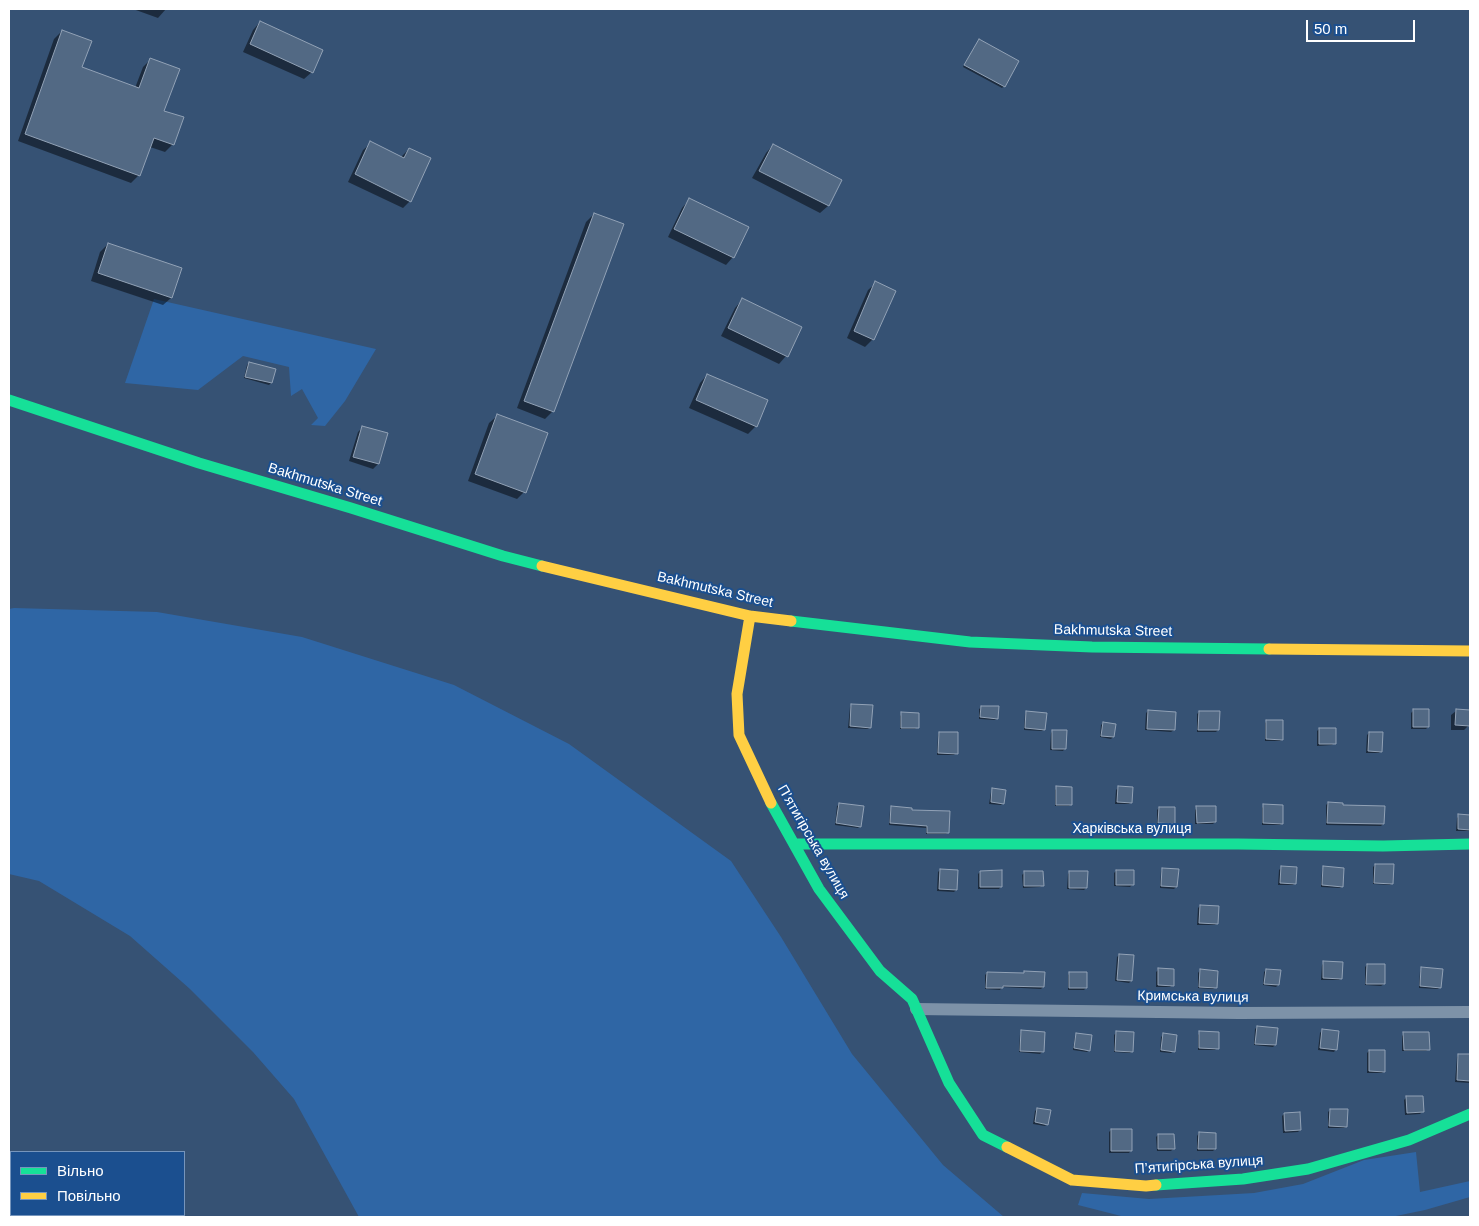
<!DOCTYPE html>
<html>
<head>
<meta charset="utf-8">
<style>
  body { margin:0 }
  #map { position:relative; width:1479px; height:1226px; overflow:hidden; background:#365274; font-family:Helvetica,sans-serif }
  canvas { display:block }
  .frame { position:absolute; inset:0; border:10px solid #fff; pointer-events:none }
  .legend { position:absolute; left:10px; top:1151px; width:175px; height:65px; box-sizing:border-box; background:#1b4f8f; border:1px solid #7695bc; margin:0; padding:6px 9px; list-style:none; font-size:15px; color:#fff }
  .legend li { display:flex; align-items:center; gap:10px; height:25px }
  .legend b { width:25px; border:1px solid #7695bc }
  .scale { position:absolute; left:1306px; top:20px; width:109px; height:22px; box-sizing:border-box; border:2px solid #fff; border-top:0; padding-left:6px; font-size:15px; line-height:18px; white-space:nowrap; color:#fff; -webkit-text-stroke:4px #1b4f8f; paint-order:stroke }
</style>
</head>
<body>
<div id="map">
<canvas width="1479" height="1226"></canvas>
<div class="frame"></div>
<ul class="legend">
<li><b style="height:6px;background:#16e098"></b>Вільно</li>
<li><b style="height:6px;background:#ffcf43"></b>Повільно</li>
</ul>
<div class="scale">50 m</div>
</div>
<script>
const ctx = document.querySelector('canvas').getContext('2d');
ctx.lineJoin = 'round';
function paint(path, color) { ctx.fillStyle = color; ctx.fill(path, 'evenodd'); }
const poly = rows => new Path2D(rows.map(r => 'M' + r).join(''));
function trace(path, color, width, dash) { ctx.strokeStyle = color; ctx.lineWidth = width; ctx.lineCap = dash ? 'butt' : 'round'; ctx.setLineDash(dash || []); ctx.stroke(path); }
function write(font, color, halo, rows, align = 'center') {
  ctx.font = font + ' Helvetica,sans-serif'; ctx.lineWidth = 4; ctx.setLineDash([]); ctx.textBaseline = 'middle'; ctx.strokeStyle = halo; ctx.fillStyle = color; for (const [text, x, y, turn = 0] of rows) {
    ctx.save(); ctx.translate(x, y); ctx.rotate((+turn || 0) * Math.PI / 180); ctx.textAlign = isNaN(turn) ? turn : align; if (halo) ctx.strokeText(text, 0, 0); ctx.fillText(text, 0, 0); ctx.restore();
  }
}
const green = poly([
  [154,299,376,349,345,401,325,426,311,425,318,418,302,389,291,396,289,367,243,356,198,390,125,383],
  [14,608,157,612,302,637,454,685,569,744,731,861,781,937,852,1054,943,1165,1004,1217,359,1217,294,1099,253,1052,190,989,130,936,39,881,9,874,9,609],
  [1416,1152,1420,1192,1470,1181,1470,1197,1425,1210,1391,1217,1125,1217,1078,1205,1082,1193,1149,1199,1254,1193,1303,1184,1364,1160]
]);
const shadow = poly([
  [133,9,166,9,158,18],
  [260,22,312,72,304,79,243,52,253,30],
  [62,31,81,68,135,88,143,67,151,59,162,111,173,144,165,152,150,147,139,175,131,183,18,141,54,39],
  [979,40,1004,86,1002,88,963,67],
  [371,143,401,157,409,149,410,201,403,208,348,182,363,150],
  [773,145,841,180,828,206,820,213,752,178,766,153],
  [689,200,733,257,726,265,668,237,682,208],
  [594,214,553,411,545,419,517,408,586,222],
  [108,244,180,269,171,298,163,305,91,281,100,252],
  [876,283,873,339,865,347,847,338,868,290],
  [742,300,786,356,779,364,721,336,735,308],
  [249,363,271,383,269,385,244,378,247,365],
  [707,375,756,426,748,434,689,408,700,383],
  [497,416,524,492,517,499,468,481,489,423],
  [363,427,387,434,378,464,373,469,349,461,358,432],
  [852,705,870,727,868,729,848,728,850,707],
  [982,707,997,718,995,720,979,719,979,709],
  [1148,711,1174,730,1171,732,1145,730,1146,713],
  [1413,711,1428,727,1426,729,1411,729,1411,713],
  [1456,711,1469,725,1464,730,1451,730,1451,715],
  [1027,712,1044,729,1042,731,1024,730,1025,714],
  [1199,712,1218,730,1216,732,1197,732,1197,714],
  [902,714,917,727,915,729,900,729,900,716],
  [1267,721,1282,739,1280,741,1265,741,1265,723],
  [1103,723,1113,737,1111,739,1100,737,1101,725],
  [1319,729,1334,743,1332,745,1317,746,1317,731],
  [1053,731,1065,748,1063,751,1050,750,1051,733],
  [940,733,956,753,954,755,937,755,938,735],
  [1369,733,1381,751,1379,753,1366,753,1367,735],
  [1057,788,1071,804,1069,806,1055,806,1055,790],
  [1118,788,1131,802,1129,804,1115,804,1116,790],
  [993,790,1003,803,1001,805,989,804,991,792],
  [1328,803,1342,806,1383,824,1381,826,1326,825,1326,805],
  [840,804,860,826,858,828,835,825,837,806],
  [1264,806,1282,823,1280,825,1262,825,1262,808],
  [892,808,911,811,948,832,946,834,926,834,926,828,889,825,890,810],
  [1159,808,1174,823,1172,825,1157,825,1157,810],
  [1197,808,1215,822,1213,824,1195,824,1195,810],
  [1459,816,1470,816,1470,831,1456,831,1457,818],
  [1375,865,1392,883,1390,885,1373,884,1373,867],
  [1281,868,1295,883,1293,885,1278,885,1279,870],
  [1324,868,1342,886,1340,888,1321,887,1322,870],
  [1163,869,1176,887,1174,889,1160,888,1161,871],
  [940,870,956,890,954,892,937,891,938,872],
  [1116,871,1132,885,1130,887,1114,886,1114,873],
  [980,872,1001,886,999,889,978,889,978,874],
  [1070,872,1086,888,1084,890,1067,889,1068,874],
  [1024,873,1042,885,1040,887,1023,888,1022,875],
  [1200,906,1217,923,1215,925,1197,925,1198,908],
  [1119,955,1131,981,1129,983,1115,981,1117,957],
  [1324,963,1341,978,1339,980,1321,980,1322,965],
  [1367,965,1384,984,1381,986,1365,985,1365,967],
  [1159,969,1172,985,1170,987,1156,987,1156,972],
  [1422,969,1440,987,1438,989,1419,988,1420,971],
  [1200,970,1216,987,1213,989,1198,988,1198,973],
  [1266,970,1278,985,1276,987,1263,985,1264,972],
  [987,973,1043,987,1041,989,1002,987,1000,990,985,989,985,975],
  [1070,973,1086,988,1084,990,1068,990,1068,975],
  [1257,1027,1275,1045,1273,1047,1254,1045,1255,1029],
  [1322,1030,1336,1049,1334,1052,1318,1050,1320,1033],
  [1022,1032,1042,1052,1040,1054,1019,1052,1020,1034],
  [1116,1033,1132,1051,1130,1053,1114,1052,1114,1035],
  [1200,1033,1217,1048,1215,1050,1198,1050,1198,1035],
  [1077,1034,1089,1050,1087,1052,1073,1050,1075,1036],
  [1164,1034,1173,1051,1171,1053,1160,1052,1161,1037],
  [1404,1034,1429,1049,1426,1051,1402,1051,1402,1036],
  [1369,1051,1384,1071,1382,1073,1367,1073,1367,1053],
  [1459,1055,1470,1055,1470,1083,1455,1082,1457,1057],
  [1406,1098,1422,1112,1420,1114,1405,1115,1404,1100],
  [1037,1109,1047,1124,1045,1126,1033,1124,1035,1111],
  [1330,1110,1346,1126,1344,1128,1328,1128,1328,1112],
  [1284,1114,1300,1130,1298,1132,1283,1133,1282,1116],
  [1111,1130,1131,1150,1129,1153,1109,1153,1109,1132],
  [1199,1133,1215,1149,1213,1151,1197,1151,1197,1136],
  [1158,1135,1173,1149,1171,1151,1157,1151,1156,1137]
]);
const building = poly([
  [260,21,323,50,313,73,250,44,260,21],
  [62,30,92,41,82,67,139,88,150,58,180,69,164,111,184,117,174,145,154,138,140,176,25,134,62,30],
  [979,39,1019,61,1005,87,964,65,979,39],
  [370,141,404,158,409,148,431,158,411,202,355,174,370,141],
  [773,144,842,180,829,206,759,171,773,144],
  [689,198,749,227,734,258,674,229,689,198],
  [594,213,624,224,554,412,524,401,594,213],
  [108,243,182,268,172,298,98,273,108,243],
  [875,281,896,291,874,340,854,331,875,281],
  [742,298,802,327,788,357,728,328,742,298],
  [249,362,276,369,272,383,245,377,249,362],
  [707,374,768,400,757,427,696,400,707,374],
  [497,414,548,433,526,493,475,474,497,414],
  [362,426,388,433,379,464,353,457,362,426],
  [851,704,873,705,871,728,850,726,851,704],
  [981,706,999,706,998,719,980,717,981,706],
  [1413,709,1429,709,1429,727,1413,727,1413,709],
  [1456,709,1470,710,1470,726,1455,725,1456,709],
  [1148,710,1176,712,1175,730,1147,729,1148,710],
  [1026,711,1047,713,1045,730,1025,728,1026,711],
  [1199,711,1220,711,1219,730,1198,730,1199,711],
  [901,712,919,713,919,728,901,728,901,712],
  [1266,720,1283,720,1283,740,1266,739,1266,720],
  [1103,722,1116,724,1114,737,1101,736,1103,722],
  [1319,728,1336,728,1336,744,1319,744,1319,728],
  [1052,730,1067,730,1066,749,1052,749,1052,730],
  [939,732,958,732,958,754,938,753,939,732],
  [1369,732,1383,732,1382,752,1368,751,1369,732],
  [1056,786,1072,787,1072,805,1056,805,1056,786],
  [1118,786,1133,787,1132,803,1117,802,1118,786],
  [992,788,1006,790,1004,804,991,802,992,788],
  [1328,802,1343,803,1343,805,1385,806,1384,824,1327,823,1328,802],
  [839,803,864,806,861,827,836,823,839,803],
  [1263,804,1283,805,1283,824,1263,823,1263,804],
  [891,806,912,808,912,810,950,811,949,833,927,833,927,826,890,823,891,806],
  [1196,806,1216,806,1216,822,1197,823,1196,806],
  [1159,807,1175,807,1175,824,1158,823,1159,807],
  [1458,814,1470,815,1470,830,1458,829,1458,814],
  [1375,864,1394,864,1393,884,1374,883,1375,864],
  [1281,866,1297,867,1296,884,1280,883,1281,866],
  [1323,866,1344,868,1343,887,1322,885,1323,866],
  [1162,868,1179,869,1177,887,1161,886,1162,868],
  [940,869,958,870,957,890,939,889,940,869],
  [1002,870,1002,887,980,887,980,871,1002,870],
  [1116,870,1134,870,1134,885,1116,885,1116,870],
  [1024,871,1043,871,1044,886,1024,886,1024,871],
  [1069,871,1088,871,1087,888,1069,888,1069,871],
  [1200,905,1219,906,1218,924,1199,923,1200,905],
  [1119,954,1134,955,1132,981,1117,980,1119,954],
  [1323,961,1343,962,1342,979,1323,978,1323,961],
  [1367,964,1385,964,1385,984,1366,984,1367,964],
  [1421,967,1443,969,1441,988,1420,986,1421,967],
  [1158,968,1174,969,1174,986,1158,985,1158,968],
  [1200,969,1218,971,1217,988,1199,987,1200,969],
  [1266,969,1281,970,1279,985,1264,984,1266,969],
  [1024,971,1045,972,1044,987,1003,986,1003,988,986,988,987,972,1024,973,1024,971],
  [1069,972,1087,972,1087,988,1069,988,1069,972],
  [1257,1026,1278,1028,1276,1045,1255,1044,1257,1026],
  [1322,1029,1339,1031,1337,1050,1320,1048,1322,1029],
  [1021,1030,1045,1032,1044,1052,1020,1051,1021,1030],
  [1116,1031,1134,1032,1133,1052,1115,1051,1116,1031],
  [1199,1031,1219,1032,1219,1049,1199,1048,1199,1031],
  [1403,1032,1429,1032,1430,1050,1404,1050,1403,1032],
  [1076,1033,1092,1035,1090,1051,1074,1048,1076,1033],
  [1163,1033,1177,1035,1175,1052,1161,1050,1163,1033],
  [1369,1050,1385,1050,1385,1072,1369,1071,1369,1050],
  [1458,1054,1470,1054,1470,1081,1457,1080,1458,1054],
  [1406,1096,1423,1096,1424,1112,1407,1113,1406,1096],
  [1037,1108,1051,1110,1048,1125,1035,1122,1037,1108],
  [1330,1109,1348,1109,1347,1127,1329,1126,1330,1109],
  [1300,1112,1301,1130,1285,1131,1284,1113,1300,1112],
  [1111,1129,1132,1129,1132,1151,1111,1151,1111,1129],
  [1199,1132,1216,1133,1216,1149,1198,1149,1199,1132],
  [1158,1134,1174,1134,1175,1149,1158,1149,1158,1134]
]);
const street = poly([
  [916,1009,1239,1013,1470,1012]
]);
const fast = poly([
  [9,400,199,463,351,508,503,556,542,566],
  [791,621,970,642,1092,647,1269,649],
  [771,803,819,889,880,971,912,999,949,1083,983,1135,1007,1147],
  [794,844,1238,844,1383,846,1470,844],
  [1156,1185,1243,1179,1308,1169,1409,1140,1470,1114]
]);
const slow = poly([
  [542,566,750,616,791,621],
  [750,616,737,694,739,735,771,803],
  [1269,649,1470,651],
  [1007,1147,1072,1180,1146,1186,1156,1185]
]);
const streetNames = [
  ["Bakhmutska Street",325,485,17],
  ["Bakhmutska Street",715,590,13],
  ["Bakhmutska Street",1113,631,1],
  ["Харківська вулиця",1132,829],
  ["П’ятигірська вулиця",813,842,60],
  ["Кримська вулиця",1193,997,1],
  ["П’ятигірська вулиця",1199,1165,-4]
];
paint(green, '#2f66a5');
paint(shadow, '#0007');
paint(building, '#526984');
trace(building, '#92a2b6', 1);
trace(street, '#7d92a8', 12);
trace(fast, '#16e098', 11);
trace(slow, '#ffcf43', 11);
write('14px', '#fff', '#1b4f8f', streetNames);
</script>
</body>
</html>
